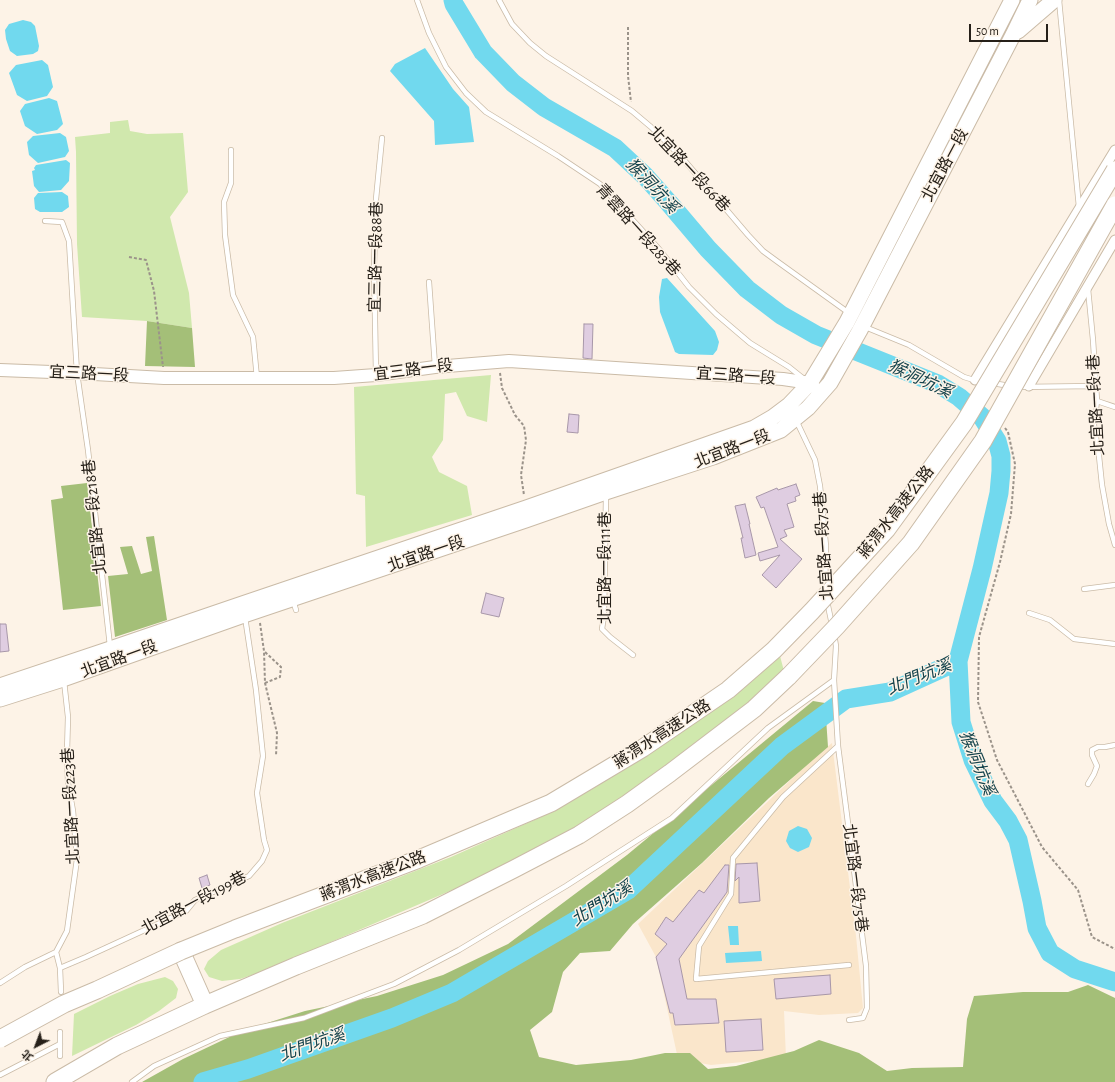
<!DOCTYPE html>
<html>
<head>
<meta charset="utf-8">
<style>
  body { margin:0 }
  #map { position:relative; width:1115px; height:1082px; overflow:hidden; background:#fdf3e7; font-family:"Alegreya Sans","Noto Sans TC",sans-serif }
  canvas { display:block }
  .north { position:absolute; left:16px; top:1026px; width:40px; height:40px; -webkit-text-stroke:3px #fdf3e7; paint-order:stroke; rotate:222deg; font-size:11px; font-weight:700; line-height:16px; text-align:center; color:#262019 }
  .north::after { content:''; display:block; margin:auto; width:14px; height:18px; background:#262019; clip-path:polygon(50% 0,100% 100%,50% 72%,0 100%) }
  .scale { position:absolute; left:969px; top:24px; width:79px; height:18px; box-sizing:border-box; border:2px solid #262019; border-top:0; padding-left:5px; font-size:12px; line-height:14px; white-space:nowrap; color:#262019; -webkit-text-stroke:3px #fdf3e7; paint-order:stroke }
</style>
</head>
<body>
<div id="map">
<canvas width="1115" height="1082"></canvas>
<div class="north">北</div>
<div class="scale">50 m</div>
</div>
<script>
const ctx = document.querySelector('canvas').getContext('2d');
ctx.lineJoin = 'round';
function paint(path, color) { ctx.fillStyle = color; ctx.fill(path, 'evenodd'); }
const poly = rows => new Path2D(rows.map(r => 'M' + r).join(''));
function trace(path, color, width, dash) { ctx.strokeStyle = color; ctx.lineWidth = width; ctx.lineCap = dash ? 'butt' : 'round'; ctx.setLineDash(dash || []); ctx.stroke(path); }
function write(font, color, halo, rows, align = 'center') {
  ctx.font = font + ' "Alegreya Sans","Noto Sans TC",sans-serif'; ctx.lineWidth = 3; ctx.setLineDash([]); ctx.textBaseline = 'middle'; ctx.strokeStyle = halo; ctx.fillStyle = color; for (const [text, x, y, turn = 0] of rows) {
    ctx.save(); ctx.translate(x, y); ctx.rotate((+turn || 0) * Math.PI / 180); ctx.textAlign = isNaN(turn) ? turn : align; if (halo) ctx.strokeText(text, 0, 0); ctx.fillText(text, 0, 0); ctx.restore();
  }
}
const built = poly([
  [832,743,856,936,863,1008,858,1013,819,1015,784,1011,786,1058,711,1065,678,1059,656,957,638,924,816,756]
]);
const green = poly([
  [128,120,130,131,147,134,183,133,188,192,170,217,189,293,192,328,147,321,82,317,77,244,76,152,75,137,110,133,110,122],
  [491,375,487,422,467,416,456,392,445,394,443,440,432,457,439,472,467,486,472,515,366,547,365,496,356,494,354,387],
  [780,656,784,671,749,703,626,795,561,837,485,876,261,972,240,979,222,981,209,977,204,969,208,961,221,950,282,923,451,857,543,816,592,789,674,737,731,698],
  [165,977,173,981,178,989,176,998,159,1011,136,1025,72,1056,74,1014,110,996,138,984]
]);
const forest = poly([
  [147,321,192,328,195,367,145,366],
  [87,483,101,606,63,610,51,500,63,498,61,486],
  [154,536,167,620,115,637,108,576,128,574,120,547,132,546,141,574,152,571,146,537],
  [813,701,825,703,828,747,769,798,702,863,633,924,610,951,580,953,563,972,552,1012,530,1030,539,1057,576,1065,631,1060,665,1053,690,1053,708,1069,736,1066,794,1051,819,1040,859,1053,887,1071,912,1068,963,1067,967,1019,974,996,1023,992,1068,992,1088,985,1115,998,1115,1082,142,1082,183,1059,242,1031,305,1011,377,996,443,975,508,944,627,855]
]);
const water = poly([
  [23,20,31,22,35,26,39,46,38,51,33,54,17,56,10,51,6,39,5,30,9,24],
  [425,48,453,89,469,107,474,142,435,145,434,121,390,71,395,64],
  [42,60,48,65,53,87,47,96,27,101,17,95,9,73,16,65],
  [49,98,57,101,63,124,57,130,37,134,25,126,20,111,25,104],
  [60,133,66,137,69,151,65,157,38,163,29,155,27,142,33,136],
  [66,160,70,163,69,181,61,190,39,192,34,186,32,171,35,170,34,168,36,165],
  [62,192,68,196,69,207,62,212,40,212,35,209,34,198,38,193],
  [667,278,715,331,719,342,717,350,713,355,679,354,675,352,660,312,659,297,662,279],
  [798,826,807,829,812,838,809,847,798,852,790,848,786,841,789,831],
  [728,926,738,926,739,945,730,945],
  [761,951,762,961,726,963,725,953]
]);
const river = poly([
  [453,0,454,4,483,52,513,83,544,107,615,148,645,176,669,203,708,249,747,289,781,315,816,335,938,384,959,397,982,417,997,441,1001,456,1001,471,999,493,982,569,958,661,961,722,973,760,993,801,1008,821,1018,840,1032,901,1037,928,1050,953,1075,969,1115,982],
  [203,1082,248,1069,392,1018,452,993,628,890,782,746,846,699,890,692,958,661]
]);
const building = poly([
  [584,324,593,324,592,359,583,358,584,324],
  [569,414,579,415,578,433,567,432,569,414],
  [796,484,800,495,795,497,796,501,787,504,794,527,784,530,787,536,780,539,802,559,776,588,762,575,780,555,760,561,758,553,778,547,764,507,761,508,756,497,777,488,778,490,796,484],
  [745,504,750,524,749,524,756,555,745,558,741,538,743,538,735,506,745,504],
  [486,593,504,598,499,617,481,613,486,593],
  [0,624,6,624,9,651,0,652,0,624],
  [757,863,760,901,739,903,739,877,735,881,736,864,757,863],
  [725,865,729,865,727,892,679,959,687,999,716,999,719,1023,675,1025,673,1013,670,1013,656,957,667,944,655,934,666,917,673,922,699,890,704,893,725,865],
  [207,875,210,885,202,888,199,878,207,875],
  [830,975,831,994,776,999,774,979,830,975],
  [761,1019,763,1050,726,1052,724,1021,761,1019]
]);
const path = poly([
  [628,27,628,76,631,102],
  [129,257,146,260,154,291,163,367],
  [500,373,502,388,515,415,524,426,526,440,521,475,524,495],
  [1005,428,1008,432,1015,464,1011,514,1000,562,979,637,978,702,997,760,1042,847,1078,890,1092,937,1115,949],
  [260,623,264,651,265,683,277,733,276,756],
  [265,683,280,677,281,667,265,652]
]);
const service = poly([
  [417,0,429,33,446,67,466,93,486,112,558,156,600,184,659,249,689,287,716,314,750,343,789,367,804,379],
  [499,0,512,24,530,43,546,56,632,111,651,127,684,160,748,235,763,251,778,262,849,313],
  [1059,0,1079,207],
  [231,150,231,183,224,202,225,235,233,295,253,337,257,378],
  [45,221,62,222,69,241,77,373,88,450,110,646],
  [429,282,435,366],
  [1088,289,1093,340,1097,401,1094,425,1099,456,1102,485,1109,524,1115,545],
  [865,327,909,345,964,377,977,381],
  [376,374,374,265,376,199,382,138],
  [992,383,1010,386],
  [1018,387,1095,386],
  [1097,401,1115,407],
  [796,420,815,460,820,486,826,546,825,590],
  [606,496,604,616,602,629,610,637,633,655],
  [1084,589,1115,585],
  [293,600,296,610],
  [827,601,832,625],
  [1029,613,1050,620,1074,639,1115,644],
  [834,634,836,646,834,680,838,746,852,854,866,966,867,1008,863,1018,849,1020],
  [838,746,783,797,733,858,731,894,699,946,696,979,849,965],
  [1088,784,1094,774,1097,766,1092,755,1092,750,1098,747,1105,747,1115,745],
  [60,968,86,957,186,911,195,900,249,876,262,861,267,850,264,840,257,793,263,756,256,690,245,617],
  [0,983,25,967,56,952],
  [61,992,60,968,56,952,67,931,77,859,73,811,68,783,67,752,68,717,64,681],
  [60,1056,60,1032],
  [0,1075,60,1044],
  [132,1082,154,1066,220,1036,304,1018,394,984,459,950,566,886,672,818,768,728,834,680]
]);
const minor = poly([
  [975,380,1115,150],
  [1029,386,1115,240]
]);
const tertiary = poly([
  [0,370,77,373,164,378,334,378,376,375,435,367,509,361,783,379,810,383,815,388]
]);
const primary = poly([
  [1018,31,1054,0],
  [0,686,110,649,242,604,526,508,754,428,773,417,789,405,810,383,847,322,1012,0],
  [0,699,63,679,244,615,526,520,606,492,713,457,781,430,808,408,830,383,860,330,1013,35,1030,0]
]);
const motorway = poly([
  [181,951,205,1005],
  [55,1082,117,1046,205,1005,296,966,423,915,514,869,579,835,627,804,670,773,754,709,789,676]
]);
const motorwayBridge = poly([
  [789,676,837,626,911,543,983,441,1115,205],
  [0,1039,64,1004,97,990,181,951,235,929,419,859,551,803,643,748,728,690,774,650,812,611,887,529,964,423,1115,170]
]);
const streetNames = [
  ["北宜路一段",945,165,-62],
  ["北宜路一段66巷",689,169,47],
  ["青雲路一段283巷",638,230,48],
  ["宜三路一段88巷",376,257,-89],
  ["宜三路一段",413,370,-7],
  ["宜三路一段",89,374,3],
  ["宜三路一段",736,376,4],
  ["北宜路一段1巷",1096,405,-93],
  ["北宜路一段",732,449,-21],
  ["蔣渭水高速公路",896,512,-52],
  ["北宜路一段218巷",95,517,-96],
  ["北宜路一段75巷",824,546,-94],
  ["北宜路一段",426,554,-19],
  ["北宜路一段111巷",605,568,-90],
  ["北宜路一段",119,659,-20],
  ["蔣渭水高速公路",662,734,-33],
  ["北宜路一段223巷",71,806,-93],
  ["蔣渭水高速公路",373,876,-21],
  ["北宜路一段75巷",855,878,83],
  ["北宜路一段199巷",194,903,-28]
];
const waterNames = [
  ["猴洞坑溪",652,186,47],
  ["猴洞坑溪",920,379,25],
  ["北門坑溪",919,677,-22],
  ["猴洞坑溪",977,763,68],
  ["北門坑溪",602,904,-32],
  ["北門坑溪",312,1045,-19]
];
paint(built, '#fae6cb');
paint(green, '#d0e8ad');
paint(forest, '#a4bf78');
paint(water, '#71d9ee');
trace(river, '#71d9ee', 19);
paint(building, '#dfcde1');
trace(building, '#a897a9', 1);
trace(service, '#cabba7', 6);
trace(minor, '#cabba7', 11);
trace(tertiary, '#cabba7', 14);
trace(primary, '#cabba7', 17);
trace(motorway, '#cabba7', 19);
trace(path, '#9b938a', 2, [3, 2]);
trace(service, '#fff', 4.5);
trace(minor, '#fff', 9);
trace(tertiary, '#fff', 12);
trace(primary, '#fff', 15);
trace(motorway, '#fff', 17);
trace(motorwayBridge, '#cabba7', 19, []);
trace(motorwayBridge, '#fff', 17);
write('16px', '#262019', '#fdf3e7', streetNames);
write('italic 17px', '#14434c', '#fdf3e7', waterNames);
</script>
</body>
</html>
